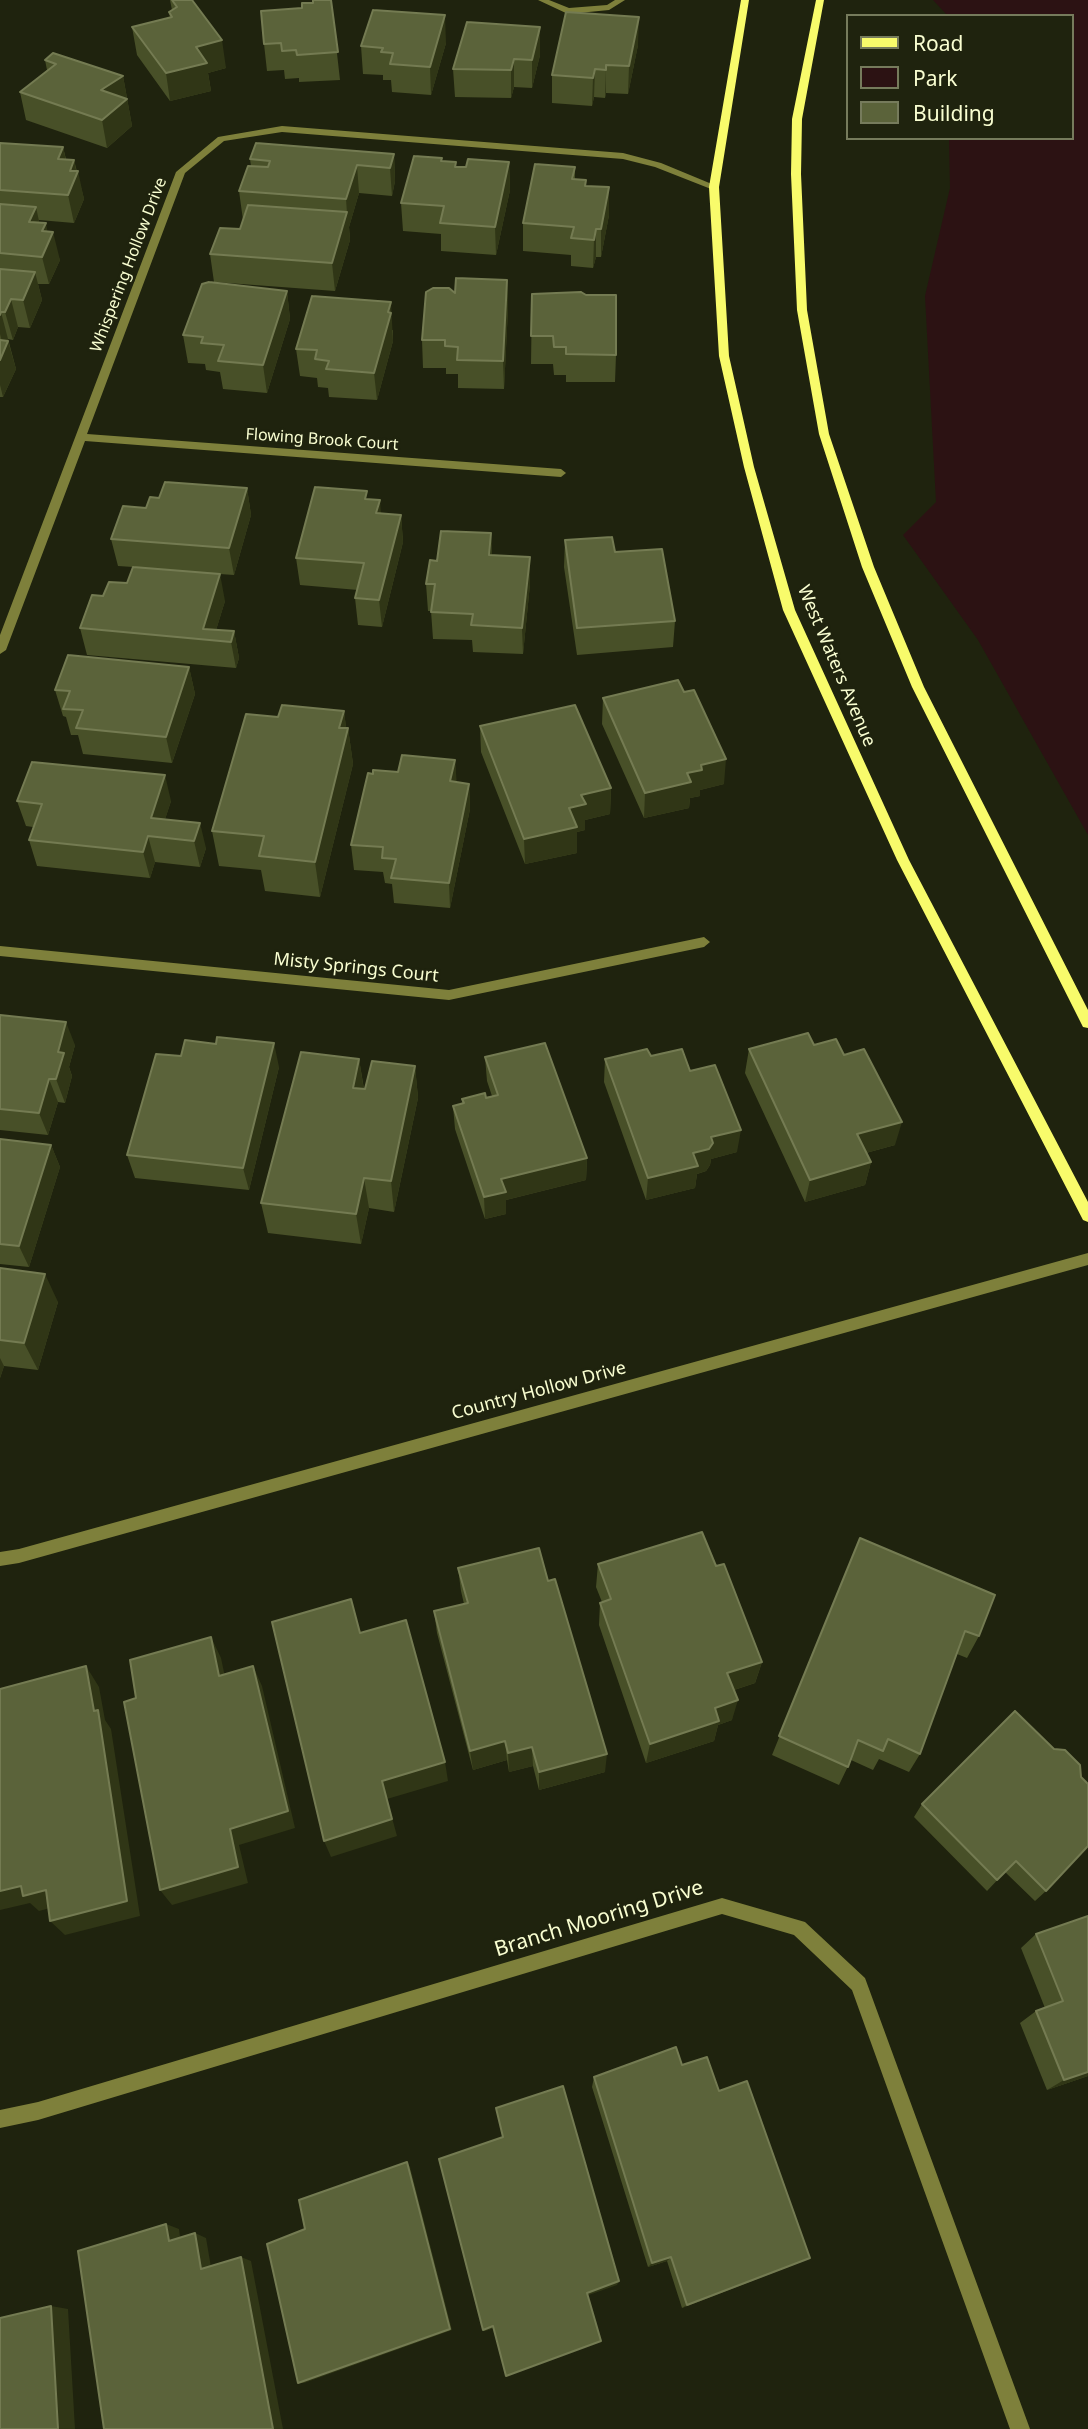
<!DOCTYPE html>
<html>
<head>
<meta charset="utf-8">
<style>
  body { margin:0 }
  #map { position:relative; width:1088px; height:2429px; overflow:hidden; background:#1f230e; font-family:"Noto Sans",sans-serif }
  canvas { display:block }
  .legend { position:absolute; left:846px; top:14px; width:228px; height:126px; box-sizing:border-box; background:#1f230e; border:2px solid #767b5c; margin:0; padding:9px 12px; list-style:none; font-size:21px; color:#f9fed1 }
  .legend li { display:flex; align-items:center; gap:14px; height:35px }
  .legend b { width:35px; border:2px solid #767b5c }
</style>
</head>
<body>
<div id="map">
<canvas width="1088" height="2429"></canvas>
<ul class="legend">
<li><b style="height:9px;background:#f8fb6b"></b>Road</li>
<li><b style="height:19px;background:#2c1213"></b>Park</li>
<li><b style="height:19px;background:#5b633a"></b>Building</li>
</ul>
</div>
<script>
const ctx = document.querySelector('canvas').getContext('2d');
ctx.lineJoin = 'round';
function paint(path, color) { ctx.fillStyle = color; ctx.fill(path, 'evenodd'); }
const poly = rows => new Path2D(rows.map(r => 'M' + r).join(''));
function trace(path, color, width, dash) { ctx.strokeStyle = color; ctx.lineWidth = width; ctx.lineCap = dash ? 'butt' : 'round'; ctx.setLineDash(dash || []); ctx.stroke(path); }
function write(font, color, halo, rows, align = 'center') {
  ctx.font = font + ' "Noto Sans",sans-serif'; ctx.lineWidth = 5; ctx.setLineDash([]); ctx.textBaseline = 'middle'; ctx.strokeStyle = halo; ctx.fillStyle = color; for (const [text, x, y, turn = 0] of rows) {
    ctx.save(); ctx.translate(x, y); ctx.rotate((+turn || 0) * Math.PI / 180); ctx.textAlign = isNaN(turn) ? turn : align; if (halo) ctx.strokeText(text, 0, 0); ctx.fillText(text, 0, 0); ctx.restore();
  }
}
const green = poly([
  [933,0,1088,0,1088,835,978,640,903,535,936,502,925,296,950,188,949,138,1072,138,1072,16,948,16]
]);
const lane = poly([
  [538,0,549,0,569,8,607,5,615,0,625,0,609,10,568,14,538,0]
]);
const street = poly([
  [282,126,623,153,661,163,719,187,711,189,655,167,623,159,282,132,224,141,185,173,87,434,561,469,566,473,561,477,85,441,6,650,0,654,0,635,176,172,218,137,282,126],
  [704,937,710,942,704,947,449,1000,0,956,0,946,449,990,704,937],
  [1088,1253,1088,1265,19,1563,0,1566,0,1552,19,1549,1088,1253],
  [722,1898,805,1922,865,1978,1030,2429,1010,2429,852,1990,794,1935,722,1914,38,2120,0,2128,0,2110,38,2102,722,1898]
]);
const secondary = poly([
  [741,0,749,0,719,187,729,356,754,467,795,610,909,860,1088,1202,1088,1222,1083,1220,897,860,783,610,744,467,719,356,709,187,741,0],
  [816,0,824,0,802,119,801,174,807,310,829,434,874,567,924,687,1088,1010,1088,1028,1083,1027,912,687,862,567,819,434,797,310,791,174,792,119,816,0]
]);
const wall = poly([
  [170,0,192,0,226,68,208,73,211,91,170,101,137,55,132,27,170,18,169,12,172,10],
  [312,0,331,0,340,80,299,82,299,78,285,79,284,70,267,71,264,44,302,8,312,3],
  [540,27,540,55,532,88,514,87,511,98,455,97,453,69],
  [446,43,431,95,392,92,391,80,383,80,383,75,363,74,361,46],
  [638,45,628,94,606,93,605,98,594,97,592,106,552,103,552,75],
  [45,60,123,76,132,126,107,148,26,120,20,92,47,70],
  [0,143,63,147,66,159,74,160,84,199,74,223,39,220,39,223,47,231,60,260,49,284,38,284,42,300,30,328,18,327,13,340,8,339,16,369,3,397,0,397],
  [394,154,395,181,392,196,359,193,349,227,350,240,335,291,214,282,210,254,240,229,243,220,239,191,251,166,250,159],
  [442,158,442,161,457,167,466,167,509,162,510,190,496,255,441,251,441,234,403,231,401,203],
  [575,167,575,179,586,186,609,187,609,215,601,257,596,257,593,268,571,266,571,255,523,251,523,223],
  [507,280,508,308,504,389,458,388,458,374,446,374,446,368,423,368,422,340,455,293],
  [287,291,290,319,267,393,223,389,220,372,206,370,205,364,188,363,183,335],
  [532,294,616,355,615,382,566,382,566,375,554,375,553,364,531,364],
  [393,330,393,341,377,400,329,397,328,388,318,387,317,378,300,376,296,349],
  [247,488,251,515,234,575,191,572,225,601,216,630,234,631,239,658,236,668,87,655,80,628,103,596,127,583,133,567,118,566,111,539,146,508,159,498],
  [368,499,381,513,401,515,403,542,382,627,358,625,355,598,358,590,300,585,296,558],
  [491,533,492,555,530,584,523,654,473,652,472,640,433,639,431,611,428,611,426,584,437,561],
  [565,540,615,552,675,621,673,647,577,655,564,567],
  [189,667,195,694,172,763,83,754,78,735,71,735,66,717,63,716,55,690],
  [603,698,724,784,700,790,700,796,690,798,689,808,644,818,602,724],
  [344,711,346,728,348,728,353,764,320,897,265,891,261,870,219,866,212,831,278,717],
  [480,726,611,788,610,814,585,820,585,830,577,832,577,853,525,864,481,752],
  [455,760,456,782,469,784,470,809,450,908,394,903,392,884,385,883,383,872,354,870,351,845,373,774,398,772],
  [17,801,171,801,165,819,206,848,200,867,155,862,150,878,37,866,29,840,33,827,26,826],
  [0,1015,75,1045,69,1067,72,1076,65,1103,58,1102,48,1135,0,1130],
  [814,1045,844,1055,895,1145,866,1153,871,1162,865,1185,805,1202,745,1073,749,1049],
  [651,1056,690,1071,737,1152,711,1159,710,1165,706,1171,697,1174,695,1188,646,1200,604,1082,605,1059],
  [485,1057,587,1158,586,1180,506,1200,506,1214,485,1219,455,1129,453,1106,462,1103,462,1099,492,1096,487,1081],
  [359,1059,364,1089,415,1066,418,1098,394,1212,369,1208,361,1244,268,1233,261,1203],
  [279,1067,249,1190,135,1178,127,1155],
  [0,1139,51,1145,60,1167,29,1267,0,1264],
  [0,1268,58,1302,38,1370,4,1366,0,1378],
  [860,1538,979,1636,967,1658,957,1654,920,1754,909,1772,879,1759,873,1770,851,1760,839,1785,772,1755],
  [598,1564,716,1566,762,1662,755,1683,734,1690,732,1720,718,1725,714,1741,646,1763,599,1625,600,1603,602,1602,596,1587],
  [458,1568,548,1581,605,1772,539,1790,533,1766,509,1772,507,1760,473,1770,437,1633,434,1611,464,1604,461,1591],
  [1054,1749,1046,1891,1035,1901,1005,1872,987,1891,914,1817,922,1804],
  [1088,1916,1088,2076,1047,2090,1020,2023,1036,2011,1045,2008,1021,1948,1036,1934],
  [682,2065,719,2091,801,2262,682,2308,667,2261,648,2267,592,2087,594,2077]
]);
const shadedWall = poly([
  [445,15,446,43,431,95,430,67],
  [639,17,638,45,628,94,629,66],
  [540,27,540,55,532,88,532,60],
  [222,40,226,68,208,73,211,91,170,101,166,73,196,47],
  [514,59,514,87,511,98,511,70],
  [606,65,606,93,605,98,606,70],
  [595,69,594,97,592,106,593,78],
  [123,76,132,126,107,148,102,120,101,90],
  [63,147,69,175,58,159],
  [394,154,395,181,392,196,390,168],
  [74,160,77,175,78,171,84,199,74,223,68,195,70,171],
  [509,162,510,190,496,255,495,227],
  [357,165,359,193,349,227,350,240,335,291,332,263,347,213,346,199],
  [609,187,609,215,601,257,601,229],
  [36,207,42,235,29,222],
  [46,223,49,240,53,232,60,260,49,284,42,257,42,231],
  [596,229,596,257,593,268,594,240],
  [35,272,42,300,30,328,23,300],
  [507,280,508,308,504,389,503,361],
  [287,291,290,319,267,393,263,365],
  [11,299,18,327,13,340,5,312],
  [391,302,393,341,377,400,374,373],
  [1,312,8,339,6,346,8,341,16,369,3,397,0,385,0,360,4,350,0,334,0,315],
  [247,488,251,515,234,575,229,548],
  [380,500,382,528,376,513],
  [401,515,403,542,382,627,379,600],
  [491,533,492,560,489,555],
  [530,557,530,584,523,654,522,628],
  [220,574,225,601,213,640,203,629],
  [234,631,239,658,236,668,231,642],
  [189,667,195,694,172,763,166,737],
  [344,711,347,735,348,728,353,764,320,897,315,862,339,728],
  [726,759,724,784,700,790,700,796,690,798,689,808,644,818,645,793,701,765],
  [455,760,457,786,450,781],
  [165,775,171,801,159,838,151,818],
  [469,784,470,809,450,908,449,883],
  [611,788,610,814,585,820,585,830,577,832,577,853,525,864,524,839,569,808,581,795],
  [200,823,206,848,200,867,194,841],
  [148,836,155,862,150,878,143,852],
  [66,1022,75,1045,69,1067,72,1076,65,1103,56,1079,58,1052],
  [274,1043,279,1067,249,1190,243,1168],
  [359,1059,364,1091,353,1088],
  [415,1066,418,1098,394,1212,391,1181],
  [49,1079,58,1102,48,1135,39,1113],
  [902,1122,895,1145,851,1157,857,1134],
  [741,1130,737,1152,711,1159,710,1165,706,1171,697,1174,695,1188,646,1200,648,1178,693,1153,711,1137],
  [51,1145,60,1167,29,1267,19,1246],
  [587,1158,586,1180,506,1200,506,1214,485,1219,484,1197,501,1179],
  [871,1162,865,1185,805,1202,810,1180],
  [364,1178,369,1208,361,1244,356,1214],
  [45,1274,58,1302,38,1370,24,1343],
  [0,1358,4,1366,0,1378],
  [211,1637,221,1658,229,1696,219,1676],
  [762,1662,755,1683,722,1694,727,1673],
  [86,1666,99,1687,105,1720,111,1729,140,1916,65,1935,50,1921,94,1711],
  [253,1666,262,1686,295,1828,239,1845,248,1883,172,1905,160,1890,230,1829],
  [738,1700,732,1720,718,1725,714,1741,646,1763,650,1744,715,1708],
  [505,1741,507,1760,473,1770,470,1751],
  [532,1747,533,1766,509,1772,508,1753],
  [607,1754,605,1772,539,1790,539,1772],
  [445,1762,448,1781,387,1799,397,1836,331,1857,324,1841,382,1781],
  [21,1886,46,1890,61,1905,39,1911,30,1903,0,1910,0,1891],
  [1088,2072,1088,2076,1047,2090,1064,2080],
  [407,2162,410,2167,452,2330,304,2383,298,2383],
  [166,2224,179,2229,181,2245,169,2241],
  [195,2233,206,2238,212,2273,201,2269],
  [241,2257,251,2261,283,2429,273,2429],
  [671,2257,667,2261,648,2267,652,2263],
  [810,2258,801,2262,682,2308,687,2305],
  [619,2281,617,2285,586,2296,587,2293],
  [51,2306,68,2309,75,2429,58,2429],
  [493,2326,495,2328,485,2331,483,2330]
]);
const building = poly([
  [172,0,192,0,222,40,196,47,207,63,166,73,132,27,172,17,169,12,177,7,172,0],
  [313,0,331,0,338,52,297,55,296,50,282,51,281,43,264,44,261,11,302,8,302,3,313,3,313,0],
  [373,10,445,15,430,67,390,64,393,53,381,52,383,48,361,46,373,10],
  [566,12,639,17,629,66,606,65,606,70,595,69,593,78,552,75,566,12],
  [467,22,540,27,532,60,514,59,511,70,453,69,467,22],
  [53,53,123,76,101,90,127,99,102,120,20,92,56,64,45,60,53,53],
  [0,143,63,147,58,159,74,160,70,171,78,171,68,195,0,190,0,143],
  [256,143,394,154,390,168,357,165,346,199,239,191,248,166,268,167,270,161,250,159,256,143],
  [414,156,442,158,441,161,456,162,455,167,466,167,468,159,509,162,495,227,440,223,444,206,401,203,414,156],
  [535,164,575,167,572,179,586,180,585,186,609,187,601,229,596,229,594,240,571,238,574,227,523,223,535,164],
  [0,204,36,207,29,222,46,223,42,231,53,232,42,257,0,253,0,204],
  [248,205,347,212,332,263,210,254,220,228,240,229,248,205],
  [0,269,35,272,23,300,11,299,5,312,1,312,0,315,0,269],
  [456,278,507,280,503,361,457,360,458,347,445,346,445,340,422,340,426,292,433,288,449,288,455,293,456,278],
  [209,282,287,291,263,365,218,361,224,345,201,343,203,337,183,335,202,284,209,282],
  [581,292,586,295,616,295,616,355,566,354,566,347,554,347,553,336,531,336,532,294,581,292],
  [312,296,391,302,388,312,391,313,374,373,326,369,329,361,315,359,317,350,296,349,312,296],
  [0,340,8,341,0,360,0,340],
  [165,482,247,488,229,548,111,539,123,506,146,508,150,497,159,498,165,482],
  [315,487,367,491,365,499,380,500,376,513,401,515,379,600,355,598,364,563,296,558,315,487],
  [441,531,491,533,489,555,530,557,522,628,471,625,473,614,431,612,435,584,426,584,430,560,437,561,441,531],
  [612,537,615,552,662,549,675,621,577,628,565,540,612,537],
  [133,567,220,574,203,629,234,631,231,642,80,628,92,595,103,596,109,582,127,583,133,567],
  [68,655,189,667,166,737,76,728,83,710,63,709,70,691,55,690,68,655],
  [678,680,684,692,694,690,726,759,701,765,702,770,687,773,691,782,645,793,603,698,678,680],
  [282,705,344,711,339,728,348,728,315,862,259,856,264,836,212,831,246,714,278,717,282,705],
  [575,705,611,788,581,795,586,804,569,808,577,827,524,839,480,726,575,705],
  [402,755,455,760,450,781,469,784,449,883,391,878,396,859,382,858,383,847,351,845,368,773,373,774,373,770,398,772,402,755],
  [32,762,165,775,151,818,200,823,194,841,148,836,143,852,29,840,42,804,17,801,32,762],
  [0,1015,66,1022,58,1052,64,1053,56,1079,49,1079,39,1113,0,1109,0,1015],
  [808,1033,814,1045,836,1039,844,1055,864,1049,902,1122,857,1134,871,1162,810,1180,749,1049,808,1033],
  [217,1037,274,1043,243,1168,127,1155,156,1054,181,1056,185,1040,216,1044,217,1037],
  [545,1043,587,1158,501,1179,506,1192,484,1197,453,1106,464,1103,462,1099,485,1093,486,1098,498,1095,485,1057,545,1043],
  [647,1049,651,1056,682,1049,690,1071,715,1065,741,1130,711,1137,713,1143,709,1149,693,1153,698,1166,648,1178,605,1059,647,1049],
  [301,1052,359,1059,353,1088,365,1089,372,1061,415,1066,391,1181,364,1178,356,1214,261,1203,301,1052],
  [0,1139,51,1145,19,1246,0,1244,0,1139],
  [0,1268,45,1274,24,1343,0,1340,0,1268],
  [702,1532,716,1566,724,1564,762,1662,727,1673,738,1700,715,1708,719,1721,650,1744,600,1603,611,1599,598,1564,702,1532],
  [860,1538,995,1595,979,1636,965,1631,920,1754,888,1739,883,1751,858,1740,848,1767,779,1736,860,1538],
  [539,1548,548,1581,555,1579,607,1754,539,1772,532,1747,508,1753,505,1741,470,1751,434,1611,468,1603,458,1568,539,1548],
  [351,1599,360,1633,406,1620,445,1762,382,1781,392,1819,324,1841,272,1622,351,1599],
  [211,1637,219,1676,253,1666,288,1811,230,1829,238,1867,160,1890,124,1702,136,1698,130,1660,211,1637],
  [86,1666,94,1711,98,1710,127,1901,50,1921,46,1890,23,1896,21,1886,0,1891,0,1689,86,1666],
  [1015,1711,1054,1749,1065,1750,1080,1765,1081,1777,1088,1784,1088,1846,1046,1891,1016,1861,997,1880,922,1804,1015,1711],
  [1088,1916,1088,2072,1064,2080,1036,2011,1063,2001,1036,1934,1088,1916],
  [676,2047,682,2065,707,2057,719,2091,747,2081,810,2258,687,2305,671,2257,652,2263,594,2077,676,2047],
  [563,2086,619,2281,587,2293,601,2341,506,2376,493,2326,483,2330,439,2159,503,2137,496,2108,563,2086],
  [407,2162,450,2329,298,2383,267,2244,305,2229,299,2200,407,2162],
  [166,2224,169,2241,195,2233,201,2269,241,2257,273,2429,104,2429,78,2251,166,2224],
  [51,2306,58,2429,0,2429,0,2318,51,2306]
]);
const farStreetnames = [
  ["Whispering Hollow Drive",129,265,-69],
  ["Flowing Brook Court",322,440,4]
];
const streetNames = [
  ["West Waters Avenue",836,666,67],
  ["Misty Springs Court",356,968,6],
  ["Country Hollow Drive",539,1391,-15]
];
const nearStreetnames = [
  ["Branch Mooring Drive",599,1919,-17]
];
paint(green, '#2c1213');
paint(lane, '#7e803b');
paint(street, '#7e803b');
paint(secondary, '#f8fb6b');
paint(wall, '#485028');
paint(shadedWall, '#303616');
paint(building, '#5b633a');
trace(building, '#747b52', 2);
write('16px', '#f9fed1', '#1f230e', farStreetnames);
write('18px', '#f9fed1', '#1f230e', streetNames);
write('21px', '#f9fed1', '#1f230e', nearStreetnames);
</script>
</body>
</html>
